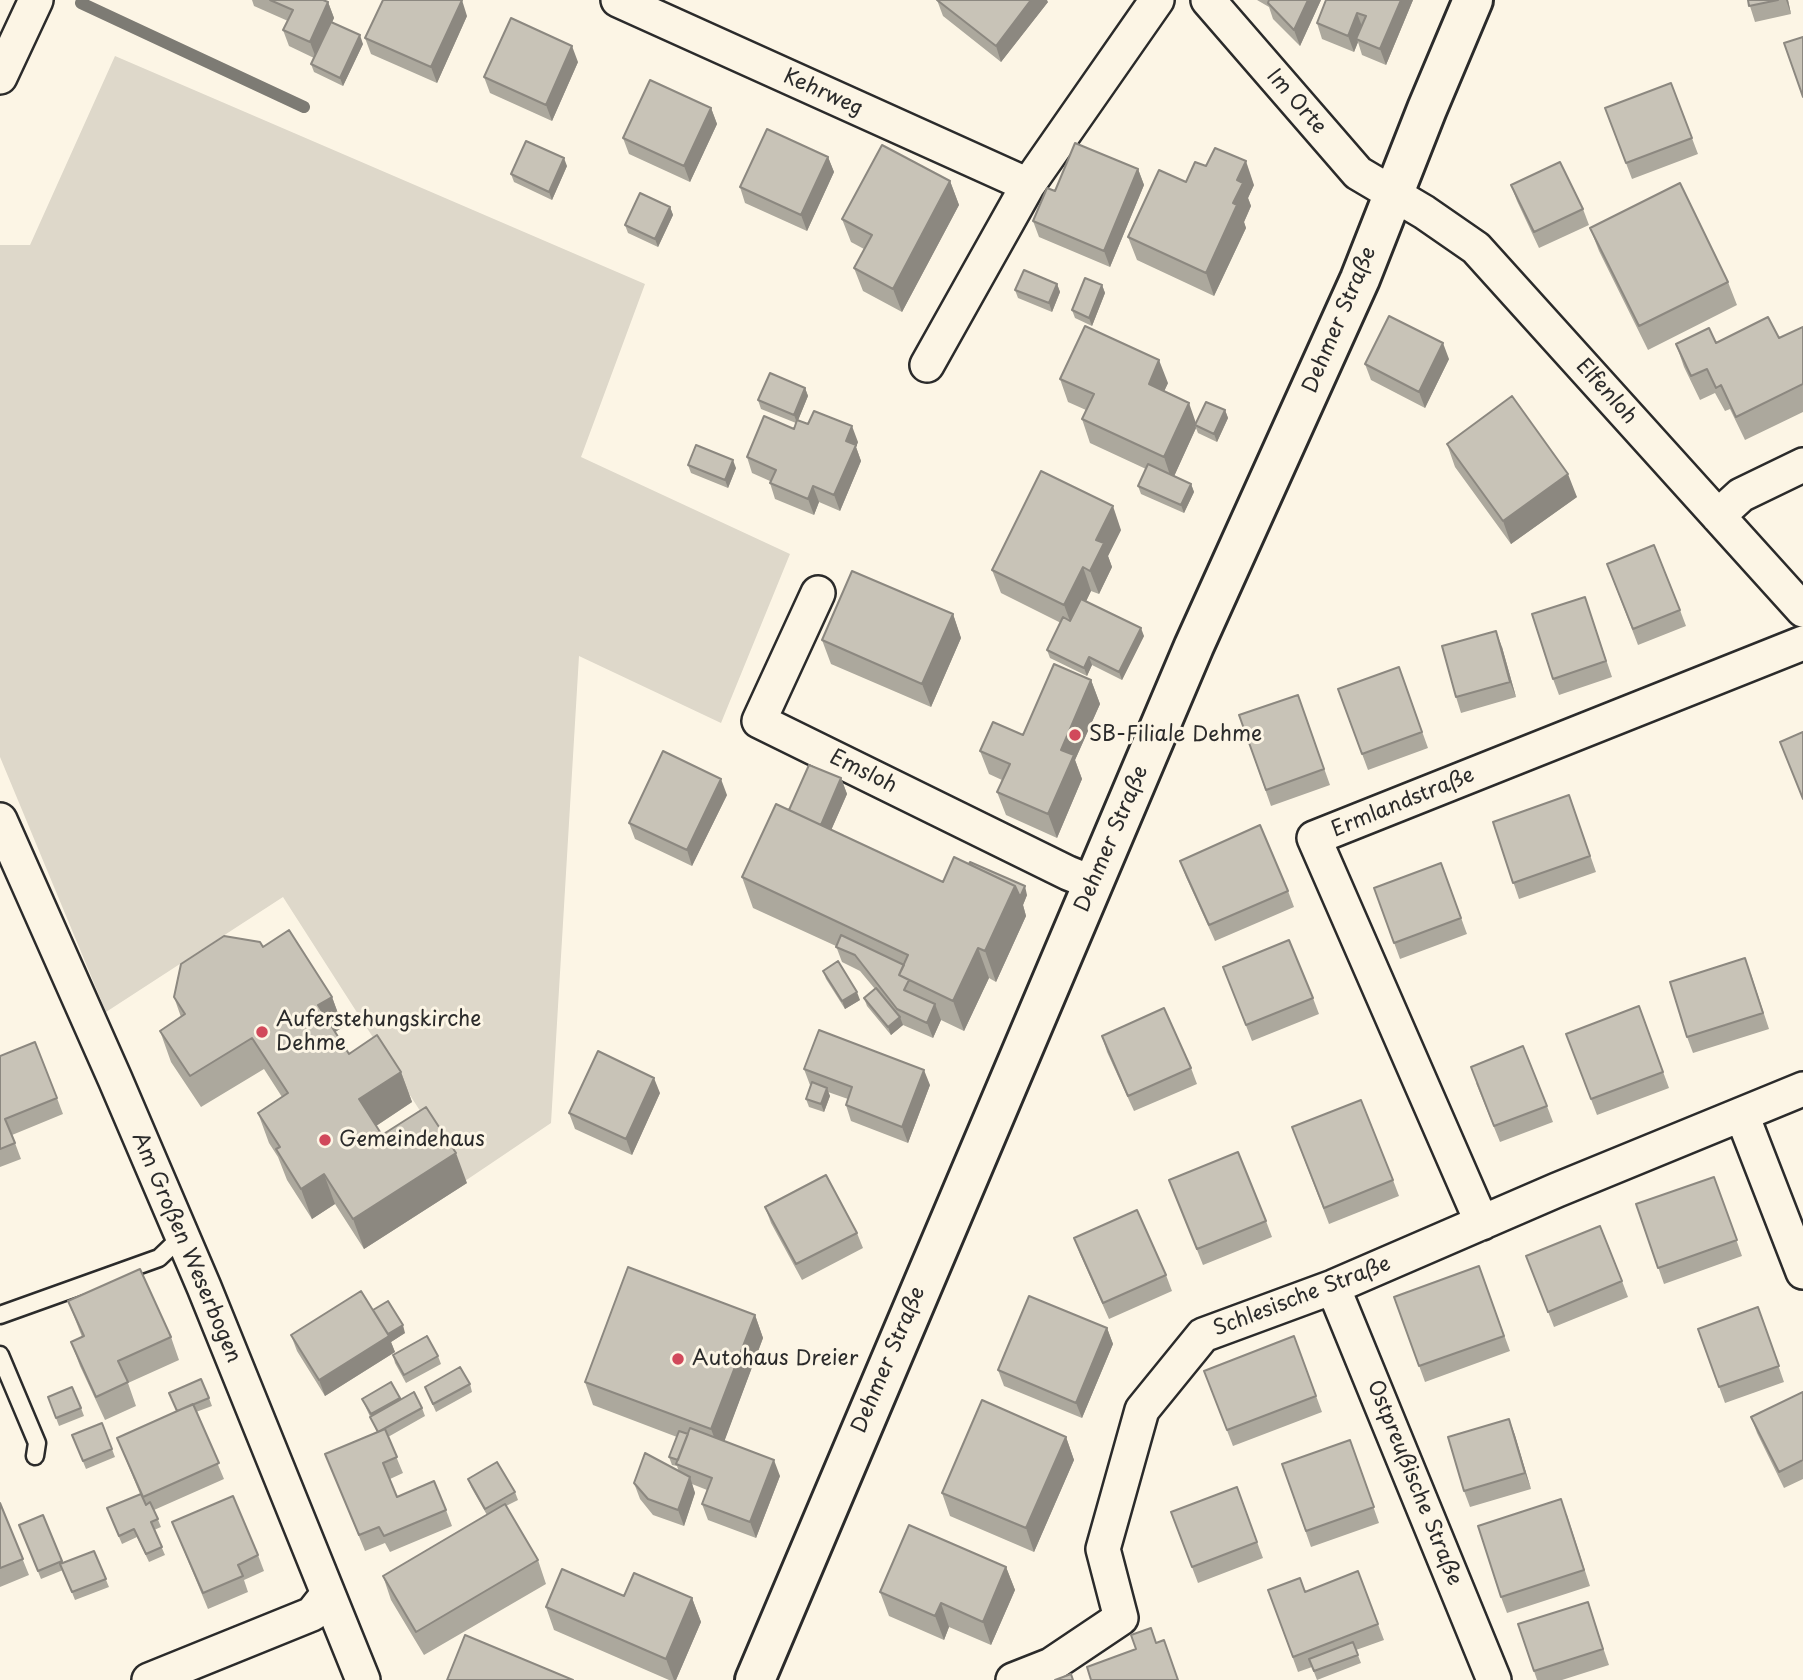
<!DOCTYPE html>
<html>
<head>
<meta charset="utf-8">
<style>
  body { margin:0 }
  canvas { display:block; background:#fcf5e5 }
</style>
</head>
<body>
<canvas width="1803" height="1680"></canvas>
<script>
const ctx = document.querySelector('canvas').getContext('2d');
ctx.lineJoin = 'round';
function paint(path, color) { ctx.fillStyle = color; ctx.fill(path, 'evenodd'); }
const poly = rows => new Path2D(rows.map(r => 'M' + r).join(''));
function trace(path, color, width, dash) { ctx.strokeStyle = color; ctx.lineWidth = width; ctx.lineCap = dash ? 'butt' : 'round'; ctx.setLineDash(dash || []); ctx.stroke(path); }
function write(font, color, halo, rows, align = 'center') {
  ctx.font = font + ' "Playpen Sans",sans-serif'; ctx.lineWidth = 6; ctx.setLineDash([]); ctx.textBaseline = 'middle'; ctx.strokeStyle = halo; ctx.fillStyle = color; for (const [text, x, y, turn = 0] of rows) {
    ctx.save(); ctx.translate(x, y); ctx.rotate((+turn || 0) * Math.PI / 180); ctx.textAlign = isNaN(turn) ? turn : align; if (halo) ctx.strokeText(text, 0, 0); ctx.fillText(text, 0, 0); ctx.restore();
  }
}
const green = poly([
  [115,56,645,284,581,457,790,554,721,723,579,656,551,1123,465,1181,283,897,106,1012,0,757,0,245,30,245]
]);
const stream = poly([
  [81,3,304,107]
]);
const service = poly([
  [0,1315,159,1258,182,1236],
  [0,1355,37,1443,35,1456]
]);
const minor = poly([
  [618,0,1028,185],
  [1208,0,1358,173,1424,212,1476,248,1803,610],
  [0,77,36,0],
  [927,365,1028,185,1157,0],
  [1718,516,1741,495,1803,465],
  [818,593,759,721,1068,873,1093,883],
  [0,820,115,1079,204,1287,363,1680],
  [1742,1115,1803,1272],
  [1482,1223,1314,838,1803,643],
  [1333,1287,1494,1680],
  [149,1680,312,1614,327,1595],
  [1013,1680,1051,1665,1121,1618,1103,1549,1142,1410,1203,1335,1333,1287,1557,1190,1803,1089]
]);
const tertiary = poly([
  [755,1680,1194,646,1360,279,1427,109,1473,0]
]);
const wall = poly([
  [252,0,323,0,328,2,334,18,332,22,363,44,343,86,314,72,311,64,314,58,289,46,283,30,288,21,254,6],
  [937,0,1048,2,1001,62,943,16],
  [1257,0,1321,0,1300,46,1273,19,1269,7],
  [1326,0,1413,0,1386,65,1362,55,1358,42,1354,52,1322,39,1317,23],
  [1748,0,1788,0,1791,14,1755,22],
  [467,16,437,83,371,54,365,38],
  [578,62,552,121,490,93,484,77],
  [1671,83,1698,154,1632,179,1605,108],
  [711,108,717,124,690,182,629,154,623,138],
  [828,157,834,172,807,231,745,203,740,187],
  [567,166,552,200,514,182,511,174],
  [1138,169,1144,185,1110,267,1039,237,1033,221,1055,191],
  [950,181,959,205,902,312,863,291,854,268,864,249,851,242,842,219],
  [1186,182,1254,185,1248,198,1251,206,1244,222,1246,228,1214,296,1137,260,1128,237],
  [1511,185,1583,209,1589,225,1539,248,1517,201],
  [670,207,673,215,658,247,628,233,625,225],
  [1590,228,1728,282,1737,305,1648,350,1599,251],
  [1057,284,1060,292,1052,312,1018,298,1015,290],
  [1102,285,1105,293,1092,326,1075,318,1072,310],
  [1803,327,1803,412,1745,440,1730,409,1725,411,1715,393,1700,400,1684,367,1676,344,1716,343,1779,338],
  [1449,359,1425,408,1371,380,1365,364],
  [1060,379,1168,383,1164,391,1196,423,1225,410,1228,418,1217,442,1198,433,1196,428,1174,476,1191,484,1194,492,1184,513,1141,494,1138,486,1146,469,1090,443,1082,419,1086,410,1068,402],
  [805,388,808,396,798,420,858,442,856,447,861,461,840,511,819,502,814,515,775,499,770,483,770,481,752,473,747,457,794,429,796,423,761,409,758,400],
  [1447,444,1577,497,1511,544,1455,467],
  [688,465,736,468,728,488,691,473],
  [1121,530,1108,556,1112,567,1099,594,1091,591,1086,601,1144,636,1122,680,1092,665,1087,676,1050,658,1047,650,1061,623,1001,593,992,570],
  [1613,580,1680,610,1686,626,1638,645],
  [1585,597,1612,677,1559,695,1553,679],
  [953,614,961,638,931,707,831,664,822,640],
  [1502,647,1516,697,1461,713,1456,697],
  [1399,667,1428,748,1368,770,1338,689],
  [1091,680,1100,704,1075,760,1082,779,1057,838,1006,815,997,792,1002,780,989,774,980,751,1023,735],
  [1298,695,1330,785,1271,806,1239,715],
  [841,778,847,794,831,830,943,882,1027,895,1023,905,1026,916,996,982,989,978,964,1031,941,1020,933,1038,903,1025,891,1035,867,1006,864,998,875,989,860,971,842,962,836,946,753,908,742,877],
  [727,795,692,866,635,839,629,823],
  [1569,795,1596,872,1519,899,1493,822],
  [1180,861,1288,891,1294,907,1215,941,1186,877],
  [1441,863,1467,934,1400,959,1374,888],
  [263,947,332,997,343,1027,335,1032,349,1054,401,1072,412,1102,376,1126,382,1135,467,1183,364,1249,335,1204,312,1219,287,1180,278,1157,269,1143,258,1113,282,1097,264,1069,201,1107,171,1062,160,1031,181,1017,174,997],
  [1223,967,1313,998,1319,1014,1252,1041],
  [823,971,860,1000,845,1009,826,979],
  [1751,974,1769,1029,1693,1053,1687,1037],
  [1639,1006,1669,1088,1597,1115,1566,1034],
  [1102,1036,1191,1068,1197,1084,1134,1111,1107,1052],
  [0,1056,57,1098,63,1114,12,1135,21,1159,0,1167],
  [804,1069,930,1085,908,1143,851,1121,846,1105,848,1099,828,1092,830,1096,824,1112,809,1107,806,1099,811,1085,810,1085],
  [1476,1083,1547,1106,1553,1122,1500,1142],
  [660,1093,632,1155,575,1129,569,1113],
  [1298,1143,1393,1180,1399,1196,1329,1224],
  [1714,1177,1742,1256,1664,1284,1636,1204],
  [1169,1180,1266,1221,1272,1237,1203,1265],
  [765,1207,857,1233,863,1248,802,1280,771,1223],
  [1074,1238,1166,1275,1172,1291,1109,1319,1080,1254],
  [1526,1256,1622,1281,1628,1297,1554,1327],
  [1479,1266,1510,1351,1425,1382,1394,1297],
  [68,1301,171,1337,179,1360,128,1383,136,1406,105,1420,80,1366,71,1342,82,1337],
  [1758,1307,1784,1382,1725,1403,1698,1329],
  [373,1310,405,1333,391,1342,395,1352,325,1396,297,1351,291,1335],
  [755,1315,763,1338,724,1441,780,1476,756,1538,708,1520,702,1504,707,1490,692,1484,695,1493,684,1526,653,1515,640,1499,634,1483,679,1472,677,1466,672,1465,669,1457,677,1437,593,1405,585,1382],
  [1107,1328,1113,1344,1082,1418,1004,1386,998,1370],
  [1294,1336,1322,1412,1233,1446,1204,1371],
  [393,1355,438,1356,441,1364,406,1383,395,1363],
  [391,1382,400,1400,422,1408,425,1416,388,1437,403,1473,390,1479,397,1497,446,1510,452,1526,390,1552,385,1543,365,1551,325,1454,377,1432,362,1399],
  [470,1384,472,1392,436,1412,425,1387],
  [1803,1392,1803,1479,1784,1488,1757,1433,1751,1417],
  [169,1393,209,1398,212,1406,196,1412,224,1479,154,1510,161,1527,154,1530,165,1555,149,1562,137,1537,122,1544,110,1516,140,1494,117,1438,177,1412],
  [48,1397,81,1408,84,1416,59,1426],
  [1509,1419,1531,1489,1470,1507,1464,1491],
  [102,1423,115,1457,86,1469,72,1435],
  [1066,1437,1074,1460,1034,1552,950,1516,942,1493],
  [1350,1440,1379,1523,1311,1547,1282,1464],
  [468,1479,515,1492,518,1500,506,1506,538,1560,546,1584,424,1655,391,1600,383,1576,487,1515,471,1487],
  [1237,1487,1263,1558,1198,1583,1171,1512],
  [0,1503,29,1575,0,1587],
  [43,1515,63,1563,94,1551,109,1587,75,1600,63,1570,41,1579,19,1525],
  [1567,1515,1590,1586,1507,1613,1501,1597],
  [172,1522,258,1555,264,1571,244,1580,248,1592,208,1609],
  [1006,1567,1015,1590,991,1645,949,1627,944,1640,889,1616,880,1592],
  [1358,1571,1384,1640,1356,1650,1361,1663,1317,1680,1312,1667,1298,1672,1268,1590,1305,1592],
  [624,1596,692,1598,701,1622,676,1680,669,1680,554,1630,546,1607],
  [1593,1618,1609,1665,1562,1680,1537,1680,1518,1624]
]);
const shadedWall = poly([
  [462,0,467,16,437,83,431,67],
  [1031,0,1047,0,1048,2,1001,62,996,46],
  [1308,0,1321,0,1300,46,1294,30],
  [1401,0,1413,0,1386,65,1380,49],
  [1786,0,1788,0,1791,14],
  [328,2,334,18,316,58,310,42],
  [1357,13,1363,29,1356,39,1358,42,1354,52,1348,36],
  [360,35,363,44,343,86,340,78],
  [572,46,578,62,552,121,546,105],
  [711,108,717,124,690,182,684,166],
  [828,157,834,172,807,231,801,215],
  [564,158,567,166,552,200,549,192],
  [1246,161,1254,185,1248,198,1251,206,1244,222,1246,228,1214,296,1206,273,1233,203,1237,180],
  [1138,169,1144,185,1110,267,1104,251],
  [950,181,959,205,902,312,893,289],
  [670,207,673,215,658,247,655,239],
  [1057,284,1060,292,1052,312,1049,303],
  [1102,285,1105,293,1092,326,1089,318],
  [1443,343,1449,359,1425,408,1419,392],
  [1159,360,1168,383,1157,407,1149,384],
  [805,388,808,396,797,423,794,415],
  [1189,403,1197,426,1195,425,1196,428,1172,481,1164,457],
  [1225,410,1228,418,1217,442,1214,434],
  [852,426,858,442,856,447,861,461,840,511,834,495,846,441],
  [733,460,736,468,728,488,725,480],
  [1568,474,1577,497,1511,544,1503,521],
  [1191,484,1194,492,1184,513,1181,505],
  [813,486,819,502,814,515,808,499],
  [1113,506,1121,530,1108,556,1112,567,1099,594,1090,571,1096,540],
  [1083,567,1091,591,1073,629,1064,605],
  [953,614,961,638,931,707,922,684],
  [1141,628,1144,636,1122,680,1119,672],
  [1496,631,1502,647,1516,697,1510,682],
  [1089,657,1092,665,1087,676,1084,668],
  [1091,680,1100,704,1075,760,1082,779,1057,838,1048,814,1061,750],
  [841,778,847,794,826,842,820,826],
  [721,779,727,795,692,866,687,850],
  [1015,886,1025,886,1027,895,1023,905,1026,916,996,982,985,951],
  [978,948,989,978,964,1031,953,1001],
  [857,992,860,1000,845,1009,842,1001],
  [332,997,343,1027,329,1036,318,1005],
  [935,1004,941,1020,933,1038,927,1023],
  [900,1017,903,1025,891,1035,888,1027],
  [924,1070,930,1085,908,1143,902,1127],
  [401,1072,412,1102,370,1130,359,1099],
  [654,1078,660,1093,632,1155,626,1139],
  [827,1088,830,1096,824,1112,821,1104],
  [456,1153,467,1183,364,1249,353,1219],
  [324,1174,335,1204,312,1219,301,1189],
  [755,1315,763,1338,720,1453,711,1429],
  [403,1325,405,1333,391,1342,395,1352,325,1396,319,1380],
  [1107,1328,1113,1344,1082,1418,1076,1403],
  [1509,1419,1515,1435,1531,1489,1525,1473],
  [1066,1437,1074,1460,1034,1552,1026,1528],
  [774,1460,780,1476,756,1538,750,1522],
  [690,1477,695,1493,684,1526,678,1510],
  [1006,1567,1015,1590,991,1645,983,1622],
  [692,1598,701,1622,676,1680,674,1680,666,1659],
  [941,1603,949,1627,944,1640,935,1616]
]);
const building = poly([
  [270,0,323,0,328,2,310,42,283,30,293,10,270,0],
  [383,0,462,0,431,67,365,38,383,0],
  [937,0,1031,0,996,46,937,0],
  [1269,0,1308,0,1294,30,1268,3,1269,0],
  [1326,0,1401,0,1380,49,1356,39,1366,16,1357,13,1348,36,1317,23,1326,0],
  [1748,0,1778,0,1749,6,1748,0],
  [511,18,572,46,546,105,484,77,511,18],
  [331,22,360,35,340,78,311,64,331,22],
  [1803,37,1803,97,1784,43,1803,37],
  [650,80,711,108,684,166,623,138,650,80],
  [1671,83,1692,138,1626,163,1605,108,1671,83],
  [767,129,828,157,801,215,740,187,767,129],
  [526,141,564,158,549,192,511,174,526,141],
  [1075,143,1138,169,1104,251,1033,221,1047,188,1055,191,1075,143],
  [882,145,950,181,893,289,854,268,872,235,842,219,882,145],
  [1215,148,1246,161,1237,180,1243,183,1233,203,1237,205,1206,273,1128,237,1159,170,1186,182,1195,162,1206,166,1215,148],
  [1560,162,1583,209,1534,232,1511,185,1560,162],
  [1680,183,1728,282,1639,326,1590,228,1680,183],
  [640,193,670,207,655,239,625,225,640,193],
  [1024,270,1057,284,1049,303,1015,290,1024,270],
  [1085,278,1102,285,1089,318,1072,310,1085,278],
  [1389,316,1443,343,1419,392,1365,364,1389,316],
  [1768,317,1779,338,1803,327,1803,384,1736,417,1721,385,1716,388,1707,369,1691,376,1676,344,1709,328,1716,343,1768,317],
  [1085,326,1159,360,1149,384,1189,403,1164,457,1082,419,1094,394,1060,379,1085,326],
  [770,373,805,388,794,415,758,400,770,373],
  [1512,396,1568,474,1503,521,1447,444,1512,396],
  [1206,402,1225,410,1214,434,1195,425,1206,402],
  [814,411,852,426,846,441,856,445,834,495,813,486,808,499,770,483,776,470,747,457,764,416,794,429,797,420,808,424,814,411],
  [696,445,733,460,725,480,688,465,696,445],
  [1148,464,1191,484,1181,505,1138,486,1148,464],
  [1041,471,1113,506,1096,540,1104,543,1090,571,1083,567,1064,605,992,570,1041,471],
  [1654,545,1680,610,1633,629,1607,564,1654,545],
  [852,571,953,614,922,684,822,640,852,571],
  [1585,597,1606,661,1553,679,1532,614,1585,597],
  [1081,599,1141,628,1119,672,1089,657,1084,668,1047,650,1063,617,1070,621,1081,599],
  [1496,631,1510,682,1456,697,1442,646,1496,631],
  [1054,664,1091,680,1061,750,1074,755,1048,814,997,792,1010,764,980,751,993,722,1023,735,1054,664],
  [1399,667,1422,732,1362,754,1338,689,1399,667],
  [1298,695,1324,769,1266,790,1239,715,1298,695],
  [1803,732,1803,799,1780,742,1803,732],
  [663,751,721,779,687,850,629,823,663,751],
  [809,765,841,778,821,825,789,810,809,765],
  [1569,795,1590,856,1513,883,1493,822,1569,795],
  [776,804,943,882,954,857,1015,886,985,951,978,948,953,1001,899,975,908,955,742,877,776,804],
  [1260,825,1288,891,1209,925,1180,861,1260,825],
  [970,862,1025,886,1020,897,1015,886,969,864,970,862],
  [1441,863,1461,918,1394,943,1374,888,1441,863],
  [289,930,332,997,318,1005,349,1054,377,1035,401,1072,359,1099,382,1135,426,1107,456,1153,353,1219,324,1174,301,1189,276,1149,280,1147,258,1113,288,1093,252,1038,190,1076,160,1031,185,1014,174,997,181,964,224,936,260,942,263,947,289,930],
  [841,935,904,965,899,975,909,980,904,990,935,1004,927,1023,897,1009,855,955,836,947,841,935],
  [1289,940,1313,998,1246,1025,1223,967,1289,940],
  [1745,958,1763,1013,1687,1037,1670,982,1745,958],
  [838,961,857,992,842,1001,823,971,838,961],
  [876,988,900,1017,888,1027,864,998,876,988],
  [1639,1006,1663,1072,1591,1099,1566,1034,1639,1006],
  [1164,1008,1191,1068,1128,1096,1102,1036,1164,1008],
  [819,1030,924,1070,902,1127,846,1105,852,1087,804,1069,819,1030],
  [35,1042,57,1098,5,1119,15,1143,0,1149,0,1056,35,1042],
  [1523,1046,1547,1106,1494,1126,1471,1067,1523,1046],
  [598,1051,654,1078,626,1139,569,1113,598,1051],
  [812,1082,827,1088,821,1104,806,1099,812,1082],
  [1361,1100,1393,1180,1324,1208,1292,1127,1361,1100],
  [1238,1152,1266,1221,1197,1249,1169,1180,1238,1152],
  [826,1175,857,1233,796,1264,765,1207,826,1175],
  [1714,1177,1737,1240,1658,1268,1636,1204,1714,1177],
  [1137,1210,1166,1275,1103,1303,1074,1238,1137,1210],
  [1600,1226,1622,1281,1548,1312,1526,1256,1600,1226],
  [1479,1266,1504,1336,1419,1366,1394,1297,1479,1266],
  [628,1267,755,1315,711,1429,585,1382,628,1267],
  [140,1269,171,1337,118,1361,128,1382,96,1397,71,1342,84,1336,68,1301,140,1269],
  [361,1291,389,1336,319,1380,291,1335,361,1291],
  [1029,1296,1107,1328,1076,1403,998,1370,1029,1296],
  [388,1301,403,1325,388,1334,373,1310,388,1301],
  [1758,1307,1779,1366,1719,1387,1698,1329,1758,1307],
  [427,1336,438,1356,404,1375,393,1355,427,1336],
  [1294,1336,1316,1396,1227,1430,1204,1371,1294,1336],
  [460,1367,470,1384,433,1404,425,1387,460,1367],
  [201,1379,209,1398,177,1411,169,1393,201,1379],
  [391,1382,400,1398,371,1414,362,1399,391,1382],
  [72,1387,81,1408,56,1418,48,1397,72,1387],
  [414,1392,422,1408,378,1432,370,1417,414,1392],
  [1803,1392,1803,1460,1779,1472,1751,1417,1803,1392],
  [982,1400,1066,1437,1026,1528,942,1493,982,1400],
  [193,1404,219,1463,143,1497,117,1438,193,1404],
  [1509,1419,1525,1473,1464,1491,1448,1437,1509,1419],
  [102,1423,112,1449,83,1461,72,1435,102,1423],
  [690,1428,774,1460,750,1522,702,1504,712,1478,676,1464,690,1428],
  [385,1429,397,1457,383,1463,397,1497,434,1481,446,1510,384,1536,379,1527,359,1535,325,1454,385,1429],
  [679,1431,688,1434,678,1460,669,1457,679,1431],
  [1350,1440,1374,1507,1306,1531,1282,1464,1350,1440],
  [645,1453,690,1477,678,1510,648,1499,634,1483,645,1453],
  [497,1462,515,1492,485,1509,468,1479,497,1462],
  [1237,1487,1257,1542,1192,1567,1171,1512,1237,1487],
  [141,1494,146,1505,150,1502,158,1519,151,1522,162,1547,146,1554,134,1529,119,1536,107,1508,141,1494],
  [233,1496,258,1555,238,1565,243,1576,203,1593,172,1522,233,1496],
  [1561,1499,1584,1570,1501,1597,1478,1526,1561,1499],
  [0,1503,23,1559,0,1568,0,1503],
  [505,1504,538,1560,416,1632,383,1576,505,1504],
  [43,1515,62,1561,38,1571,19,1525,43,1515],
  [909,1525,1006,1567,983,1622,941,1603,935,1616,880,1592,909,1525],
  [94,1551,106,1579,72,1592,60,1564,94,1551],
  [562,1569,624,1596,634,1573,692,1598,666,1659,546,1607,562,1569],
  [1358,1571,1378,1624,1293,1657,1268,1590,1300,1578,1305,1592,1358,1571],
  [1588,1602,1603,1649,1534,1671,1518,1624,1588,1602],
  [1151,1628,1156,1643,1164,1640,1178,1680,1091,1680,1087,1667,1136,1649,1131,1635,1151,1628],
  [465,1635,573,1680,447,1680,465,1635],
  [1353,1642,1358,1655,1314,1671,1309,1659,1353,1642],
  [1071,1674,1073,1680,1055,1680,1071,1674]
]);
const markers = [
  [1075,735,7,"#d1495b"],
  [262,1032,7,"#d1495b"],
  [325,1140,7,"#d1495b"],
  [678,1359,7,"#d1495b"]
];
const streetNames = [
  ["Kehrweg",823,93,24],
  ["Im Orte",1296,102,49],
  ["Dehmer Straße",1340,320,-67],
  ["Elfenloh",1606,392,48],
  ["Emsloh",863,772,26],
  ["Ermlandstraße",1403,803,-22],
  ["Dehmer Straße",1112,839,-67],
  ["Am Großen Weserbogen",186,1248,67],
  ["Schlesische Straße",1302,1297,-21],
  ["Dehmer Straße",889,1360,-67],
  ["Ostpreußische Straße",1414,1483,68]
];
const poiNames = [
  ["SB-Filiale Dehme",1089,735],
  ["Auferstehungskirche",276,1020],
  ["Dehme",276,1044],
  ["Gemeindehaus",339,1140],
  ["Autohaus Dreier",692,1359]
];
paint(green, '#ded8ca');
trace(stream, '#7d7b74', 12);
trace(service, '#2b2b2b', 21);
trace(minor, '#2b2b2b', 38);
trace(tertiary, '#2b2b2b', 44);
trace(service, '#fcf5e5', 16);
trace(minor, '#fcf5e5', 33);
trace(tertiary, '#fcf5e5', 38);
paint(wall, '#aca89d');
paint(shadedWall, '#8c8880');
paint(building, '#c8c3b7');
trace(building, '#8c8880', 2);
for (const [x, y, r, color] of markers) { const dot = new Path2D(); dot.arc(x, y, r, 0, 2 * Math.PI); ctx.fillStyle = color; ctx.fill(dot); trace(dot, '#fcf5e5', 2.5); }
write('21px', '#2b2b2b', '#fcf5e5', streetNames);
write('21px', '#2b2b2b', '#fcf5e5', poiNames, 'left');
</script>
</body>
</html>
